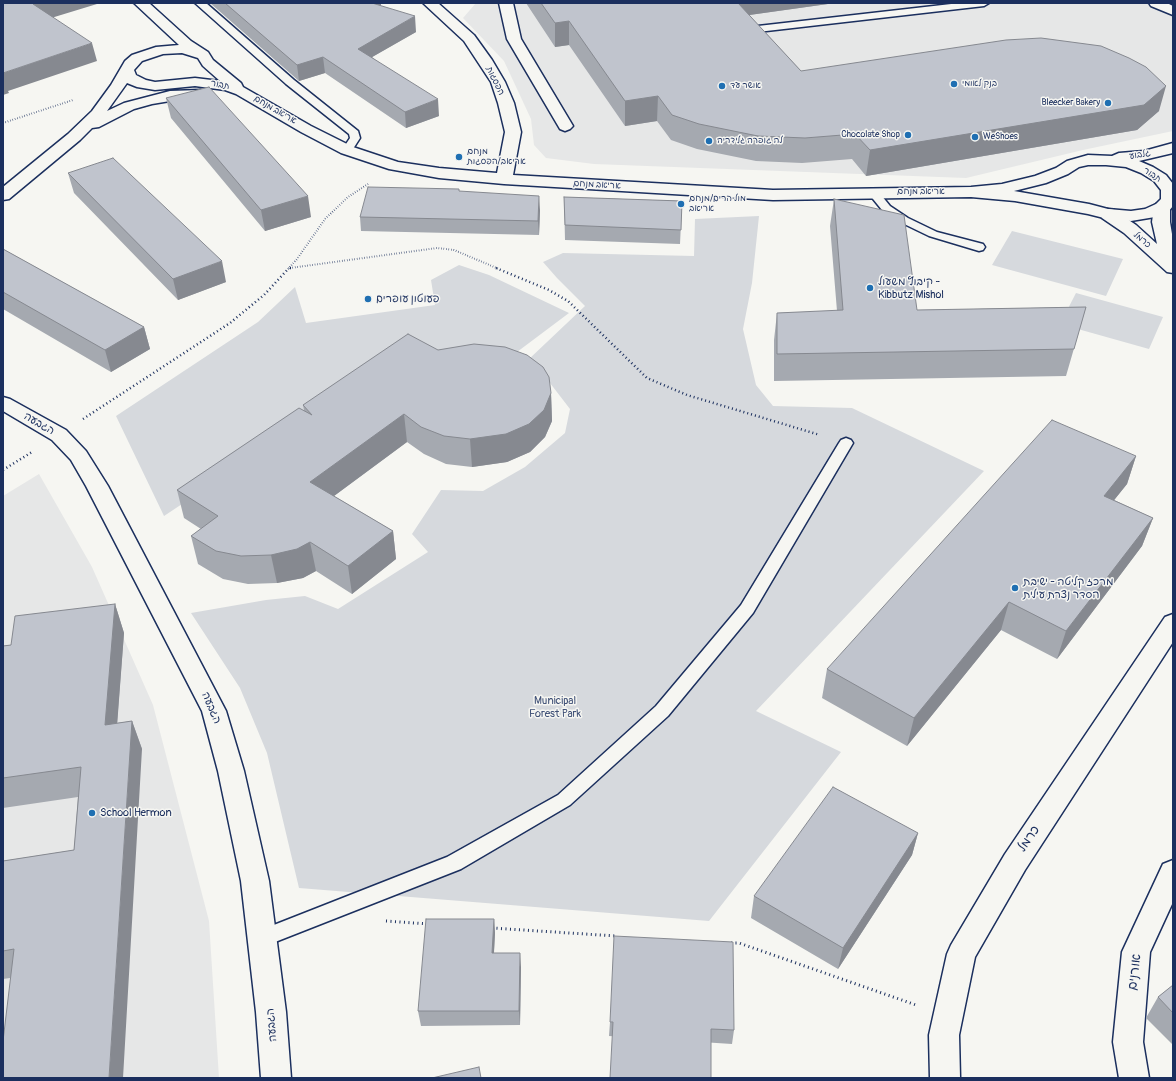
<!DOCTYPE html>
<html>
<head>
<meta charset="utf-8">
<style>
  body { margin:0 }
  #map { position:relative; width:1176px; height:1081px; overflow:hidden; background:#f6f6f2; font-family:Pangolin,sans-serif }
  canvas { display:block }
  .frame { position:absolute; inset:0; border:4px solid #1b2f5e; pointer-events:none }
</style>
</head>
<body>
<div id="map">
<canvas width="1176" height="1081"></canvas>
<div class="frame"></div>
</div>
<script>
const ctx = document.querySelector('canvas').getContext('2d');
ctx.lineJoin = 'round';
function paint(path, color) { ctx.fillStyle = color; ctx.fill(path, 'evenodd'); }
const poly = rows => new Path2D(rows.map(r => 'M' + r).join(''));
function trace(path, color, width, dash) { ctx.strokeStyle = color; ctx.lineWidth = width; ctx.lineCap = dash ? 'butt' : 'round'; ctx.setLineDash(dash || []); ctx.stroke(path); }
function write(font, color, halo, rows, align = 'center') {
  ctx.font = font + ' Pangolin,"Playpen Sans Hebrew",sans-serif'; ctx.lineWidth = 3; ctx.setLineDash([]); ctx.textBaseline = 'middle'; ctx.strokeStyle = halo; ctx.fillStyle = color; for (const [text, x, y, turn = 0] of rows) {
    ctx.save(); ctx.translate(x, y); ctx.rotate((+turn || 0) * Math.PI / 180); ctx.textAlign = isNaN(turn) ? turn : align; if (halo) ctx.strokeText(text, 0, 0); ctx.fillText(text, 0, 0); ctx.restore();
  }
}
const built = poly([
  [476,3,1173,3,1173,131,1083,150,966,178,594,164,546,158,534,145,531,119,504,61,463,18],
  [39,474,92,567,153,705,209,921,219,1078,3,1078,3,496]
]);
const green = poly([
  [759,216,752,283,743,329,756,385,773,406,852,408,984,471,756,711,841,752,709,921,299,888,267,753,240,688,191,613,266,600,305,596,338,609,428,552,412,534,441,490,483,491,525,467,565,433,570,409,550,383,528,360,585,306,557,278,543,262,563,253,694,256,695,219],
  [1012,231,1123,259,1106,296,992,265],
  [459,265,489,275,569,313,497,367,411,352,164,516,116,416,258,322,295,287,306,323,435,305,431,280],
  [1076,293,1163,317,1149,349,1060,324]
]);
const pathFar2 = poly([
  [3,123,73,100],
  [290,268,437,248,454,250,499,269],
  [288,269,297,259,325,219,348,197,368,184]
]);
const pathFar1 = poly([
  [290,268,292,268],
  [496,268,549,290,568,301,647,378,687,395,820,435],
  [83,419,230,323,264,295,289,268],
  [3,470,32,452]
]);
const path = poly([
  [386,921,429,924],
  [492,928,616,936],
  [731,943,739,943,916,1005]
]);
const lane = poly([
  [195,3,206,3,294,80,358,131,360,138,351,152,343,152,342,150,350,138,349,134,286,84,195,3],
  [960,3,989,3,984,6,749,33,744,30,749,27,960,3],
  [873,189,877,190,890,206,908,218,937,232,983,244,985,247,983,250,979,251,929,236,900,222,882,210,869,194,867,192,869,190,873,189],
  [846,438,851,440,853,443,753,613,668,716,570,805,461,869,270,944,263,947,256,944,253,938,256,932,447,857,558,795,656,706,741,605,839,443,841,440,846,438]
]);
const street = poly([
  [499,3,513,3,521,39,573,126,570,129,565,131,560,129,507,39,499,3],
  [1149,3,1167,3,1173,6,1173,15,1151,6,1149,3],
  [1162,203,1168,204,1170,208,1170,222,1173,240,1173,273,1167,272,1124,233,1102,218,1100,214,1102,210,1108,209,1114,210,1136,225,1157,244,1152,222,1154,208,1156,204,1162,203],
  [3,397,10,399,66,430,86,451,108,486,226,711,244,771,269,881,286,1012,291,1078,261,1078,256,1012,241,881,218,771,202,711,86,486,71,460,52,440,3,411,3,397],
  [1173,614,1173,642,1025,870,975,957,959,1035,960,1078,930,1078,929,1035,947,954,951,945,1005,854,1165,617,1173,614],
  [1173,860,1173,902,1150,952,1143,1042,1149,1078,1119,1078,1113,1042,1122,952,1163,864,1173,860]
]);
const secondary = poly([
  [134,3,149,3,191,41,208,52,213,60,241,83,243,87,311,126,353,147,398,162,439,168,497,173,505,132,498,103,491,82,464,41,423,3,438,3,474,35,492,60,505,82,514,103,521,132,513,175,773,190,971,187,1002,184,1035,176,1056,168,1067,161,1088,155,1112,156,1119,153,1144,151,1173,143,1173,153,1139,161,1153,167,1166,175,1173,184,1173,206,1168,212,1155,217,1131,221,1108,219,1088,214,1015,201,971,197,773,200,504,184,439,178,389,169,341,153,301,132,236,94,225,90,195,86,155,90,137,87,127,83,107,111,124,103,170,91,200,90,205,91,207,94,205,97,200,98,170,101,152,104,134,109,99,127,92,128,80,140,9,199,3,200,3,187,68,134,92,111,111,85,125,61,132,55,156,47,179,45,134,3],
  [182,53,198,58,203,66,220,81,195,78,155,82,146,80,136,75,134,70,142,61,163,54,182,53],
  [1088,165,1106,165,1126,167,1141,173,1154,181,1161,190,1161,199,1156,204,1145,209,1131,211,1108,209,1089,204,1014,191,1046,183,1068,174,1079,167,1088,165]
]);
const wall = poly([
  [210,3,381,3,381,6,416,32,372,57,439,116,406,128,325,73,299,81],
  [526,3,835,3,749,15,801,71,1159,111,1137,130,866,176,852,159,802,163,756,161,697,149,671,140,657,121,625,126,569,45,555,47],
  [166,98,311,217,265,231,171,118],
  [68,173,226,282,178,300,74,193],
  [459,189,459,191,540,210,539,235,361,231,360,217],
  [564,197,682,201,680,244,565,240],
  [834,199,917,310,1086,307,1066,376,774,381,774,340,777,313,837,311,830,226],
  [3,249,144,327,150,349,111,372,3,309],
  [438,350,551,393,552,421,545,437,530,452,507,462,472,467,446,464,424,454,407,442,334,496,393,531,396,559,352,594,316,571,303,578,277,583,248,584,223,579,198,564,191,536,201,529,184,518,177,490,304,410,303,405],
  [1136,456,1127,484,1114,500,1153,518,1142,546,1057,659,1001,630,907,746,822,698,827,669],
  [115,604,124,633,117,723,132,721,142,749,10,978,3,979,3,861,74,850,78,797,3,808,3,646,11,645],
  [918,833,912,855,838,969,751,918,754,896],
  [494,919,495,933,494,953,521,967,520,1025,421,1026,418,1011],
  [1173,985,1173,1045,1146,1018,1158,997],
  [610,1022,734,1030,732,1044,609,1036]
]);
const shadedWall = poly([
  [36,3,96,3,97,4,38,22,33,4],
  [365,3,381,3,381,7],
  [729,3,835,3,728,18],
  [415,16,416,32,360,64,358,49],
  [569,21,569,45,555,47,555,23],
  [92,43,97,61,8,91,9,93,3,95,3,73],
  [323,57,325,73,299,81,297,65],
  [1166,86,1159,111,1137,130,866,176,870,150],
  [658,96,657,121,625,126,625,101],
  [438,99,439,116,406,128,405,112],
  [308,196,311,217,265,231,261,210],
  [539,196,540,210,539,235,538,221],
  [222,261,226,282,178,300,173,279],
  [144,327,150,349,111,372,105,350],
  [551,393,552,421,545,437,530,452,507,462,472,467,470,439],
  [404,414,407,442,315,510,310,482],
  [1136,456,1127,484,1095,524,1104,496],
  [1153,518,1142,546,1057,659,1066,631],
  [393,531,396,559,352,594,348,566],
  [310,542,316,571,303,578,277,583,271,555],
  [1009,602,1001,630,907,746,914,718],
  [115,604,124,633,115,753,105,725],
  [132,721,142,749,123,1078,109,1078],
  [918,833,912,855,838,969,843,948],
  [494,919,495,933,493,968,492,953],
  [520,953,521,967,520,1025,519,1011]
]);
const building = poly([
  [3,3,36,3,33,4,92,43,3,73,3,3],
  [225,3,372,3,415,16,358,49,438,99,405,112,323,57,297,65,225,3],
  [541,3,738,3,801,71,1006,40,1041,38,1101,46,1129,58,1146,67,1166,86,1144,105,870,150,855,134,805,138,758,136,699,124,672,115,658,96,625,101,569,21,555,23,541,3],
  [209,87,308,196,261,210,166,98,209,87],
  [113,158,222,261,173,279,68,173,113,158],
  [368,187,459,189,459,191,539,196,538,221,360,217,368,187],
  [564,197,682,201,681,230,565,225,564,197],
  [834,199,904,215,917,310,1086,307,1074,349,777,354,777,313,843,310,834,199],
  [3,249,144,327,105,350,3,292,3,249],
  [408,334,438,350,474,344,505,347,527,355,543,367,549,377,551,393,544,410,529,424,506,434,470,439,444,436,421,427,404,414,310,482,393,531,348,566,310,542,297,549,271,555,241,556,216,551,191,536,218,516,177,490,299,408,312,415,303,405,408,334],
  [1052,420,1136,456,1104,496,1153,518,1066,631,1009,602,914,718,827,669,1052,420],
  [115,604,105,725,132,721,109,1078,3,1078,3,1041,14,949,3,951,3,861,74,850,81,767,3,778,3,646,11,645,15,616,115,604],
  [833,787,918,833,843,948,754,896,833,787],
  [426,919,494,919,492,953,520,953,519,1011,418,1011,426,919],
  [614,936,733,942,734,1030,711,1029,711,1078,610,1078,613,1022,610,1022,614,936],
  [1173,985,1173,1013,1158,997,1173,985],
  [479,1067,481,1078,432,1078,479,1067]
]);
const markers = [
  [954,84,4,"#1f6fb2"],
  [722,86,4,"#1f6fb2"],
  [1108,103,4,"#1f6fb2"],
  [908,135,4,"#1f6fb2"],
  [975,137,4,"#1f6fb2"],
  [709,141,4,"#1f6fb2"],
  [459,157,4,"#1f6fb2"],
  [681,204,4,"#1f6fb2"],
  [870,288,4,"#1f6fb2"],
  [368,299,4,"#1f6fb2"],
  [1015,588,4,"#1f6fb2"],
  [92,813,4,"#1f6fb2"]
];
const farStreetnames = [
  ["הפסגות",495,81,64],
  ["תבור",220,85,11],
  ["אריאב מנחם",275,110,30],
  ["גלבוע",1140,155,-9],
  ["תבור",1152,175,33],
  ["אריאב מנחם",597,185,3],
  ["אריאב מנחם",921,192],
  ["כרמל",1142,240,40]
];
const farPoinames = [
  ["בנק לאומי",962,84],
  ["אושר עד",730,86],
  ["Bleecker Bakery",1100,103,"right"],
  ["Chocolate Shop",900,135,"right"],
  ["WeShoes",983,137],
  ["לה גופרה גלידריה",717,141],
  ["מנחם",467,152],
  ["אריאב/הפסגות",467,162],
  ["מול הרים/מנחם",689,199],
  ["אריאב",689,209]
];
const poiNames = [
  ["קיבוץ משעול -",878,282],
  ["Kibbutz Mishol",878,295],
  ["פעוטון עופרים",376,299],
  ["מרכז קליטה - ישיבת",1023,582],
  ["הסדר נצרת עילית",1023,595],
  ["School Hermon",100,813]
];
const streetNames = [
  ["הגבעה",39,424,30],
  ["הגבעה",211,708,67],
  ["הגבעה",272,1025,-95]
];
const parkNames = [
  ["Municipal",555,701],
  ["Forest Park",555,714]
];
const nearStreetnames = [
  ["כרמל",1029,839,-56],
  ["אורנים",1135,972,-83]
];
paint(built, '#e6e7e7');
paint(green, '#d6d9dd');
trace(lane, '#1b2f5e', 3);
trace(street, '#1b2f5e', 3);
trace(secondary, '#1b2f5e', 3);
trace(pathFar2, '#1b2f5e', 2, [0.5, 2]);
trace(pathFar1, '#1b2f5e', 2.5, [1, 3]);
trace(path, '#1b2f5e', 3, [1, 3.5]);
paint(lane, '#f6f6f2');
paint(street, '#f6f6f2');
paint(secondary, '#f6f6f2');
paint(wall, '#a5a9b0');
paint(shadedWall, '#868990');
paint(building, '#c0c4cd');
trace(building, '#868990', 1);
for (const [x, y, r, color] of markers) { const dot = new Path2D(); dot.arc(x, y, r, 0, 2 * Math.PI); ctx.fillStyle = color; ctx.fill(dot); trace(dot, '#f6f6f2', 1.5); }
write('9px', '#1b2f5e', '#f6f6f2', farStreetnames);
write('9px', '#1b2f5e', '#f6f6f2', farPoinames, 'left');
write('11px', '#1b2f5e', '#f6f6f2', poiNames, 'left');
write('11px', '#1b2f5e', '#f6f6f2', streetNames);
write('11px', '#405177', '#f6f6f2', parkNames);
write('13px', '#1b2f5e', '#f6f6f2', nearStreetnames);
</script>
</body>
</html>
